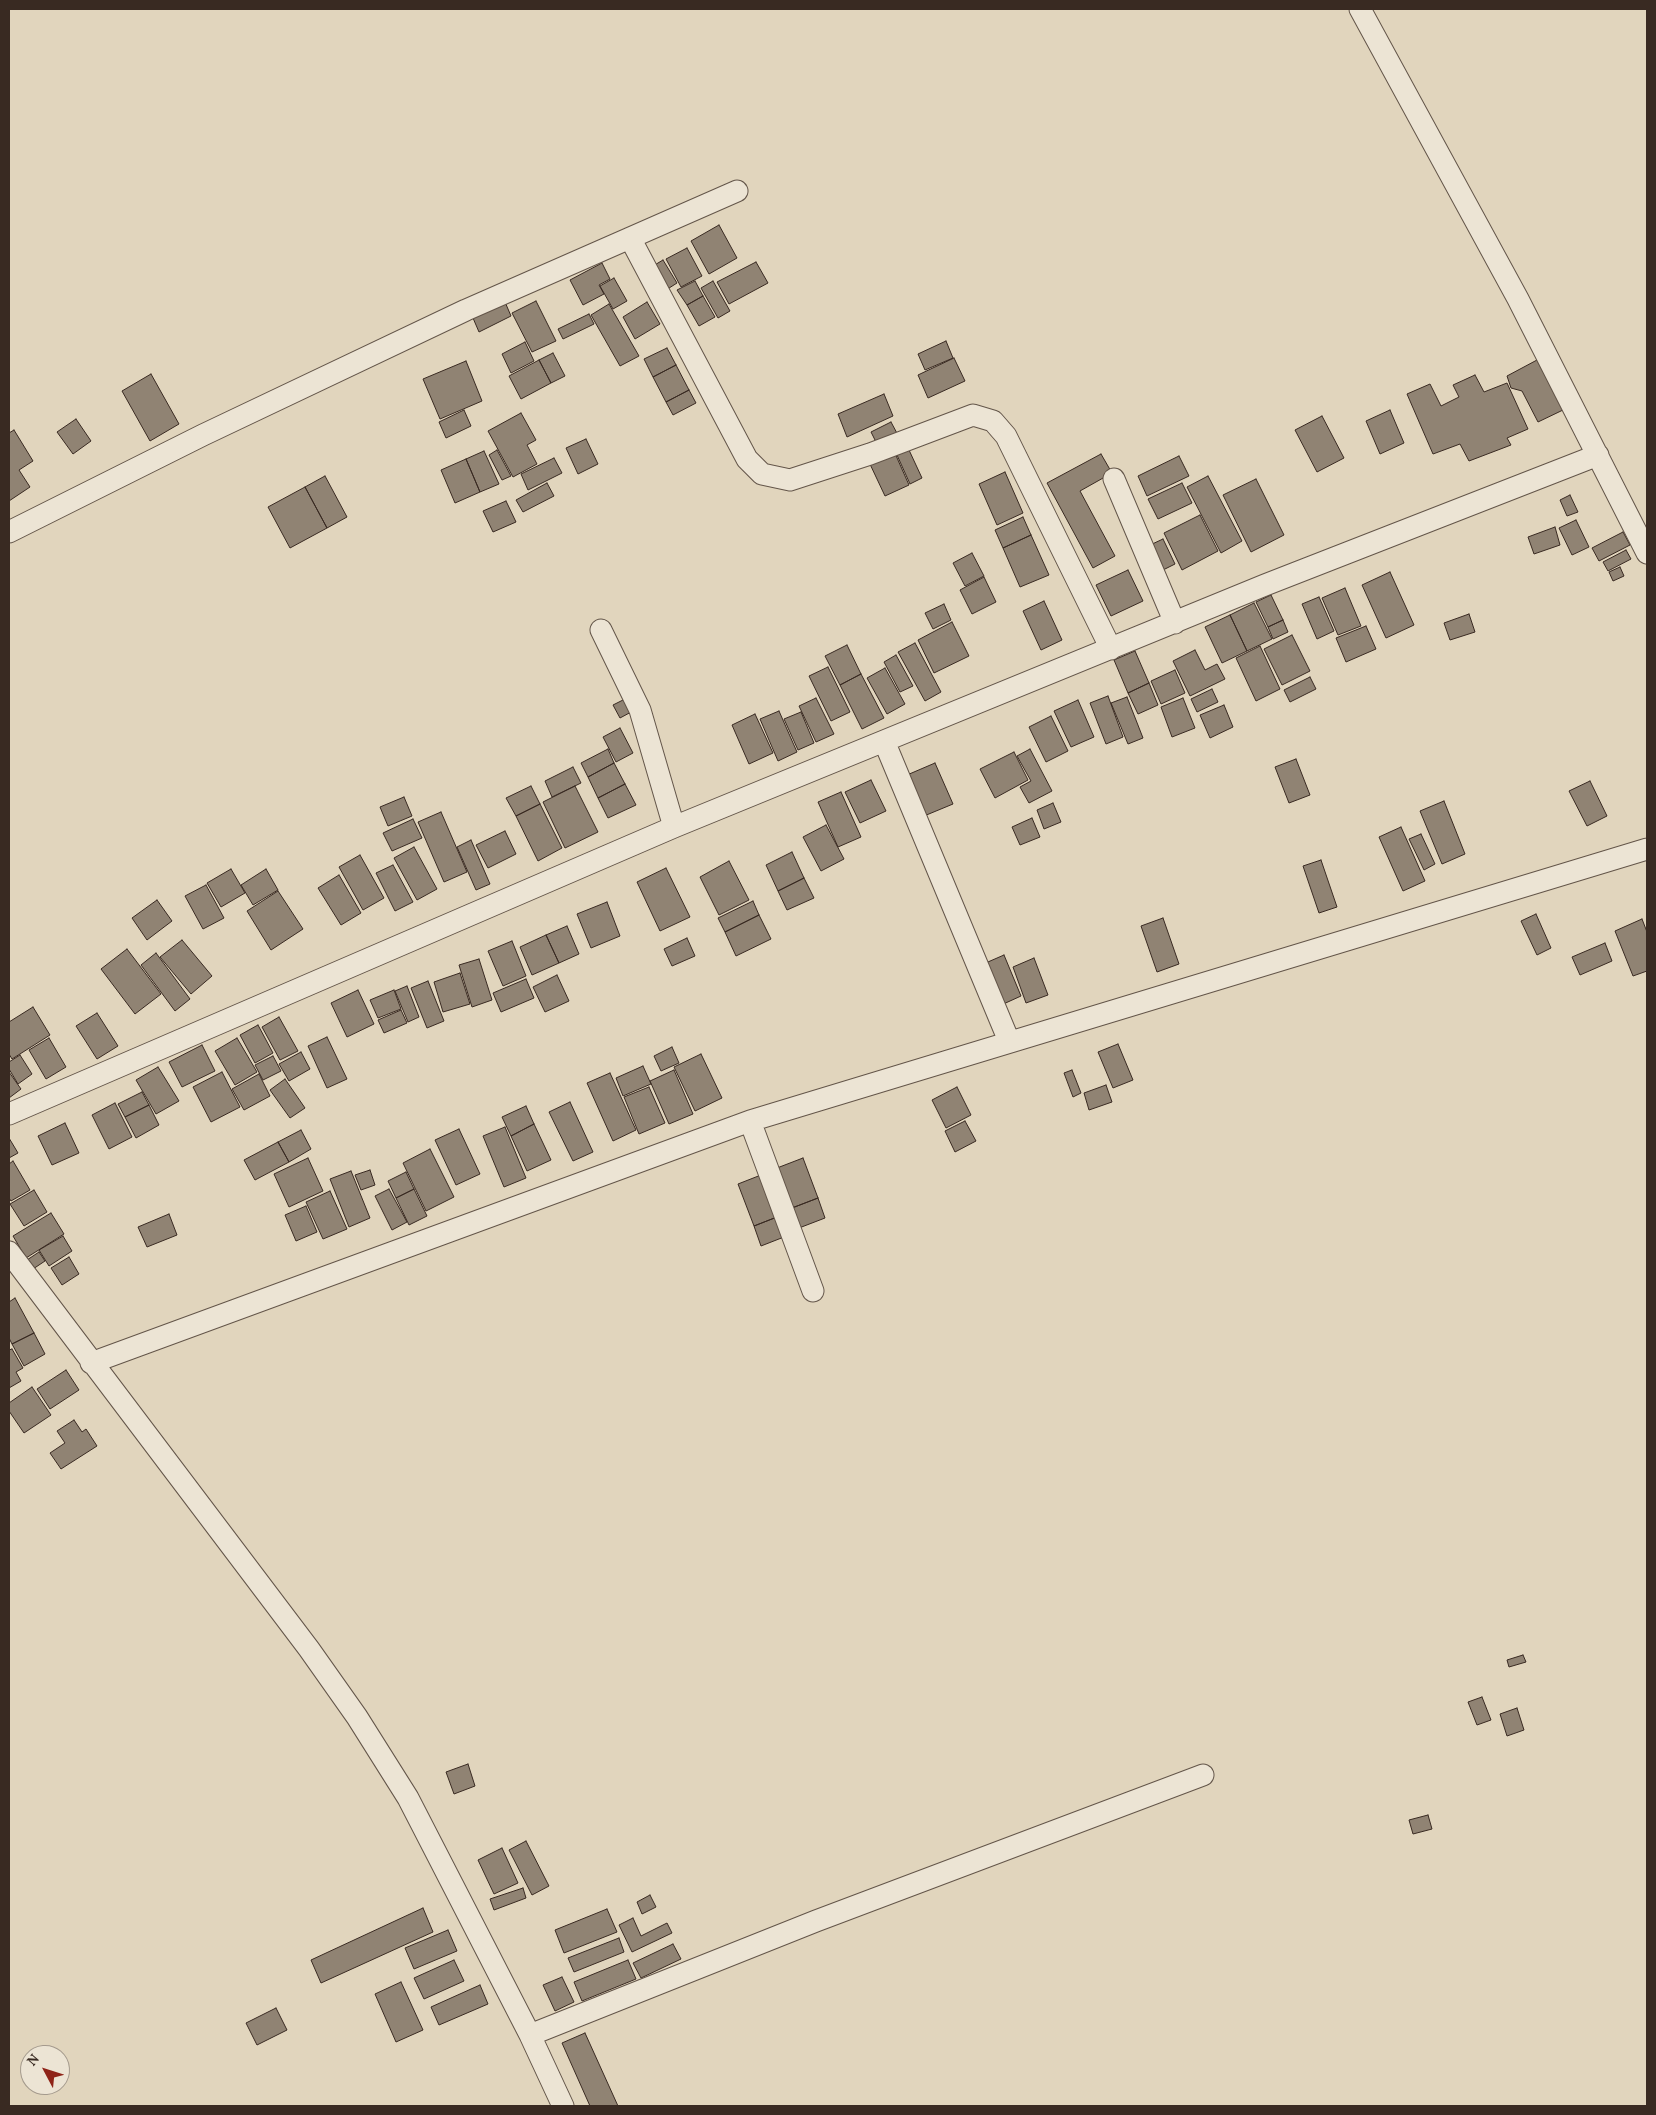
<!DOCTYPE html>
<html>
<head>
<meta charset="utf-8">
<style>
  body { margin:0 }
  #map { position:relative; width:1656px; height:2115px; overflow:hidden; background:#e1d5bd; font-family:Vollkorn,serif }
  canvas { display:block }
  .frame { position:absolute; inset:0; border:10px solid #392a22; pointer-events:none }
  .north { position:absolute; left:20px; top:2045px; width:50px; height:50px; box-sizing:border-box; background:#ece4d4; border:1px solid #a49a8d; border-radius:50%; rotate:310deg; font-size:14px; font-weight:700; line-height:20px; text-align:center; color:#392a22 }
  .north::after { content:''; display:block; margin:auto; width:18px; height:22px; background:#8f2418; clip-path:polygon(50% 0,100% 100%,50% 72%,0 100%) }
</style>
</head>
<body>
<div id="map">
<canvas width="1656" height="2115"></canvas>
<div class="frame"></div>
<div class="north">N</div>
</div>
<script>
const ctx = document.querySelector('canvas').getContext('2d');
ctx.lineJoin = 'round';
function paint(path, color) { ctx.fillStyle = color; ctx.fill(path, 'evenodd'); }
const poly = rows => new Path2D(rows.map(r => 'M' + r).join(''));
function trace(path, color, width, dash) { ctx.strokeStyle = color; ctx.lineWidth = width; ctx.lineCap = dash ? 'butt' : 'round'; ctx.setLineDash(dash || []); ctx.stroke(path); }
const building = poly([
  [719,225,737,258,709,274,691,241,719,225],
  [687,248,702,276,681,287,666,259,687,248],
  [663,260,677,283,666,290,653,266,663,260],
  [756,262,768,283,729,304,717,282,756,262],
  [602,263,610,279,599,285,604,294,583,305,570,280,602,263],
  [614,278,627,301,613,309,600,286,614,278],
  [695,281,703,296,687,305,677,290,695,281],
  [713,281,730,311,718,318,701,288,713,281],
  [703,296,715,317,699,326,687,305,703,296],
  [536,301,556,341,532,352,512,313,536,301],
  [505,302,511,316,479,332,473,318,505,302],
  [647,302,660,324,635,339,623,317,647,302],
  [609,304,639,356,620,366,591,315,609,304],
  [589,314,594,324,563,339,558,329,589,314],
  [946,341,953,358,925,370,918,354,946,341],
  [525,342,534,361,511,373,502,354,525,342],
  [667,348,676,365,653,377,644,359,667,348],
  [553,353,565,376,551,383,539,360,553,353],
  [954,358,965,381,928,398,918,375,954,358],
  [539,360,551,383,521,399,509,376,539,360],
  [1537,360,1563,410,1538,422,1522,391,1511,388,1507,376,1537,360],
  [466,361,482,401,440,419,423,379,466,361],
  [676,365,689,390,666,402,653,377,676,365],
  [151,374,179,424,150,441,122,391,151,374],
  [1475,375,1484,392,1507,383,1528,429,1507,438,1511,445,1469,461,1460,444,1433,454,1407,394,1430,384,1441,406,1459,397,1453,385,1475,375],
  [689,390,696,403,673,415,666,402,689,390],
  [884,394,893,416,847,437,838,414,884,394],
  [464,410,471,426,446,438,439,422,464,410],
  [1390,410,1404,443,1380,454,1366,421,1390,410],
  [521,413,536,440,527,445,537,464,513,477,488,431,521,413],
  [1322,416,1344,458,1317,472,1295,430,1322,416],
  [76,419,91,441,73,454,57,432,76,419],
  [891,422,899,437,879,448,871,432,891,422],
  [14,430,33,461,19,470,30,487,9,501,9,433,14,430],
  [586,439,598,464,578,474,566,448,586,439],
  [497,450,511,476,502,480,489,455,497,450],
  [909,450,922,478,910,484,897,455,909,450],
  [484,451,499,484,480,492,466,459,484,451],
  [894,451,909,485,885,496,869,462,894,451],
  [1101,454,1112,473,1080,491,1115,556,1093,568,1047,483,1101,454],
  [1179,456,1189,476,1147,496,1138,476,1179,456],
  [554,458,562,473,528,490,521,474,554,458],
  [466,459,480,492,455,503,441,470,466,459],
  [1005,472,1023,513,997,525,979,484,1005,472],
  [325,476,347,517,327,528,305,487,325,476],
  [1208,476,1242,541,1221,553,1187,487,1208,476],
  [1256,479,1284,535,1251,552,1223,495,1256,479],
  [547,483,554,496,523,512,516,500,547,483],
  [1182,483,1192,503,1158,519,1148,499,1182,483],
  [305,487,327,528,290,548,268,507,305,487],
  [1570,495,1578,512,1567,516,1560,500,1570,495],
  [506,501,516,522,493,532,483,511,506,501],
  [1200,515,1218,551,1182,570,1164,533,1200,515],
  [1023,517,1031,535,1003,548,995,530,1023,517],
  [1576,520,1589,547,1572,555,1559,528,1576,520],
  [1555,527,1560,545,1534,554,1528,537,1555,527],
  [1623,532,1630,545,1599,561,1592,548,1623,532],
  [1031,535,1049,575,1020,587,1003,548,1031,535],
  [1163,539,1175,564,1161,571,1148,546,1163,539],
  [1626,550,1631,559,1608,571,1603,562,1626,550],
  [972,553,984,576,965,586,953,563,972,553],
  [1620,567,1624,576,1613,581,1609,572,1620,567],
  [1128,570,1143,601,1111,616,1096,585,1128,570],
  [1390,572,1414,625,1386,638,1362,585,1390,572],
  [984,577,996,602,972,614,960,590,984,577],
  [1345,588,1361,626,1338,635,1322,598,1345,588],
  [1271,595,1283,620,1268,627,1256,602,1271,595],
  [1319,597,1334,631,1317,639,1302,604,1319,597],
  [1044,601,1062,640,1041,650,1023,611,1044,601],
  [1254,603,1272,639,1247,651,1230,615,1254,603],
  [944,604,951,620,933,629,925,613,944,604],
  [1469,614,1475,632,1450,640,1444,623,1469,614],
  [1230,615,1247,651,1222,663,1205,627,1230,615],
  [1283,620,1288,632,1273,639,1268,627,1283,620],
  [952,622,969,656,934,673,918,640,952,622],
  [1366,626,1376,649,1346,662,1336,638,1366,626],
  [1292,635,1310,671,1282,685,1264,649,1292,635],
  [915,643,941,692,925,701,898,652,915,643],
  [847,645,861,674,840,685,825,656,847,645],
  [1260,646,1280,689,1256,701,1236,658,1260,646],
  [1195,650,1205,670,1217,664,1225,679,1190,696,1173,661,1195,650],
  [1135,651,1149,683,1128,693,1114,660,1135,651],
  [896,655,913,686,900,692,884,662,896,655],
  [828,667,850,712,831,721,809,676,828,667],
  [885,668,905,704,887,714,867,678,885,668],
  [1175,670,1185,693,1161,704,1151,681,1175,670],
  [861,674,884,718,862,729,840,685,861,674],
  [1310,677,1316,689,1290,702,1284,690,1310,677],
  [1149,683,1158,705,1138,714,1128,693,1149,683],
  [1212,689,1218,702,1197,712,1191,699,1212,689],
  [1108,696,1123,737,1106,744,1090,703,1108,696],
  [1127,697,1143,738,1128,744,1111,703,1127,697],
  [627,698,633,711,620,718,613,705,627,698],
  [816,698,834,734,816,742,799,706,816,698],
  [1183,698,1195,728,1172,737,1161,707,1183,698],
  [1078,700,1094,737,1071,747,1054,711,1078,700],
  [1224,705,1233,727,1210,738,1200,715,1224,705],
  [779,711,797,752,778,761,760,719,779,711],
  [801,712,814,743,798,750,784,719,801,712],
  [755,714,773,753,749,764,732,725,755,714],
  [1051,716,1068,751,1046,762,1029,727,1051,716],
  [620,728,633,753,616,762,603,737,620,728],
  [608,749,614,763,588,777,581,763,608,749],
  [1030,749,1052,791,1029,803,1020,787,1031,781,1017,756,1030,749],
  [1014,752,1028,780,995,798,980,769,1014,752],
  [1296,759,1310,795,1289,803,1275,767,1296,759],
  [614,763,625,784,598,798,588,777,614,763],
  [935,763,953,804,924,816,907,775,935,763],
  [573,767,581,783,552,797,545,781,573,767],
  [871,780,886,811,860,823,845,792,871,780],
  [1590,781,1607,816,1587,826,1569,791,1590,781],
  [625,784,636,805,608,818,598,798,625,784],
  [531,786,540,804,516,816,506,798,531,786],
  [575,786,598,832,565,848,543,802,575,786],
  [841,792,861,837,838,847,818,802,841,792],
  [404,797,412,816,388,826,380,807,404,797],
  [1444,801,1465,854,1442,864,1420,811,1444,801],
  [1053,803,1061,822,1044,829,1037,810,1053,803],
  [540,804,562,848,538,861,516,816,540,804],
  [441,812,467,872,444,882,418,822,441,812],
  [1032,818,1040,837,1020,845,1012,827,1032,818],
  [413,819,422,838,392,851,383,833,413,819],
  [826,825,844,859,821,871,803,837,826,825],
  [1401,827,1425,881,1403,891,1379,837,1401,827],
  [505,831,516,854,488,868,476,845,505,831],
  [1421,834,1435,864,1424,870,1409,839,1421,834],
  [471,840,490,884,476,890,457,847,471,840],
  [414,847,437,889,417,900,394,858,414,847],
  [792,852,804,878,778,891,766,865,792,852],
  [360,855,384,898,363,910,339,867,360,855],
  [1321,860,1337,907,1319,913,1303,866,1321,860],
  [729,861,749,900,719,915,700,877,729,861],
  [393,865,413,902,395,911,376,873,393,865],
  [666,868,690,917,660,931,637,882,666,868],
  [231,869,245,893,221,907,207,883,231,869],
  [266,869,278,890,253,905,241,885,266,869],
  [339,875,361,913,341,925,318,888,339,875],
  [804,878,814,898,787,910,778,891,804,878],
  [206,885,224,918,203,929,185,896,206,885],
  [278,891,303,929,271,950,247,911,278,891],
  [157,900,172,921,147,940,132,918,157,900],
  [753,901,759,915,725,932,718,918,753,901],
  [607,902,620,936,591,948,577,914,607,902],
  [1536,914,1551,948,1537,955,1521,921,1536,914],
  [759,915,771,939,736,956,725,932,759,915],
  [1163,918,1179,964,1157,972,1141,926,1163,918],
  [1642,919,1647,932,1647,971,1633,976,1615,931,1642,919],
  [567,926,579,954,559,963,546,935,567,926],
  [546,935,559,963,532,975,520,947,546,935],
  [687,938,695,956,672,966,664,949,687,938],
  [182,940,212,976,191,994,160,957,182,940],
  [512,941,526,976,503,986,488,951,512,941],
  [1605,943,1612,961,1580,975,1572,957,1605,943],
  [127,949,161,994,135,1014,101,969,127,949],
  [156,953,190,999,175,1011,141,965,156,953],
  [1004,955,1021,996,999,1006,981,965,1004,955],
  [1034,958,1048,995,1026,1003,1013,967,1034,958],
  [479,959,492,1000,472,1007,459,965,479,959],
  [460,973,470,1004,443,1012,434,982,460,973],
  [557,975,569,1001,545,1012,533,987,557,975],
  [526,979,534,998,501,1012,493,993,526,979],
  [428,981,444,1021,427,1028,411,988,428,981],
  [407,986,419,1017,408,1022,395,991,407,986],
  [358,990,374,1024,347,1037,331,1003,358,990],
  [394,990,401,1009,378,1018,370,1000,394,990],
  [33,1007,50,1035,12,1059,9,1054,9,1022,33,1007],
  [401,1010,407,1023,384,1033,378,1020,401,1010],
  [97,1013,118,1046,97,1059,76,1026,97,1013],
  [279,1017,298,1051,280,1060,262,1027,279,1017],
  [258,1025,273,1053,255,1063,240,1035,258,1025],
  [327,1037,347,1079,327,1088,308,1046,327,1037],
  [49,1038,66,1067,46,1079,29,1050,49,1038],
  [237,1038,257,1072,235,1085,215,1051,237,1038],
  [1118,1044,1133,1080,1113,1088,1098,1052,1118,1044],
  [202,1045,215,1071,182,1087,169,1062,202,1045],
  [672,1047,679,1063,661,1071,654,1056,672,1047],
  [301,1052,310,1069,289,1081,279,1064,301,1052],
  [701,1054,722,1098,695,1111,674,1067,701,1054],
  [20,1055,32,1074,18,1084,9,1069,9,1062,20,1055],
  [273,1056,281,1071,263,1080,255,1065,273,1056],
  [643,1066,651,1084,623,1096,616,1078,643,1066],
  [158,1067,179,1101,156,1114,136,1080,158,1067],
  [674,1070,693,1114,669,1124,650,1081,674,1070],
  [1072,1070,1081,1093,1073,1097,1064,1073,1072,1070],
  [9,1072,21,1089,9,1098,9,1072],
  [222,1072,240,1107,211,1122,193,1087,222,1072],
  [610,1073,636,1130,613,1141,587,1083,610,1073],
  [259,1074,270,1096,244,1110,232,1089,259,1074],
  [285,1079,305,1108,290,1118,270,1090,285,1079],
  [1106,1085,1112,1102,1089,1110,1084,1093,1106,1085],
  [649,1087,665,1123,639,1134,624,1097,649,1087],
  [957,1087,971,1115,946,1128,932,1100,957,1087],
  [142,1092,149,1105,125,1117,118,1104,142,1092],
  [570,1102,593,1152,573,1161,549,1112,570,1102],
  [115,1103,132,1137,109,1149,92,1115,115,1103],
  [149,1105,159,1125,136,1138,125,1117,149,1105],
  [526,1106,534,1124,511,1136,502,1117,526,1106],
  [965,1121,976,1141,955,1152,945,1131,965,1121],
  [65,1123,79,1153,52,1165,38,1136,65,1123],
  [534,1124,551,1160,527,1171,511,1136,534,1124],
  [505,1127,526,1178,504,1187,483,1136,505,1127],
  [459,1129,480,1174,456,1185,435,1140,459,1129],
  [301,1130,311,1149,289,1162,278,1142,301,1130],
  [9,1138,18,1153,9,1158,9,1138],
  [278,1142,289,1162,255,1180,244,1160,278,1142],
  [430,1149,454,1197,426,1211,403,1163,430,1149],
  [308,1158,323,1191,289,1207,274,1174,308,1158],
  [803,1158,818,1198,792,1208,777,1168,803,1158],
  [13,1161,30,1190,11,1201,9,1198,9,1164,13,1161],
  [370,1170,375,1185,361,1190,355,1175,370,1170],
  [351,1171,370,1218,349,1227,330,1179,351,1171],
  [406,1172,414,1189,396,1198,388,1181,406,1172],
  [761,1175,777,1217,754,1226,738,1184,761,1175],
  [389,1189,407,1222,392,1230,375,1196,389,1189],
  [414,1189,427,1216,409,1225,396,1198,414,1189],
  [34,1190,47,1212,24,1226,10,1204,34,1190],
  [330,1191,347,1229,323,1239,306,1202,330,1191],
  [818,1198,825,1218,799,1228,792,1208,818,1198],
  [306,1206,317,1232,296,1241,285,1215,306,1206],
  [51,1213,64,1234,26,1258,13,1236,51,1213],
  [169,1214,177,1235,147,1247,138,1227,169,1214],
  [777,1217,784,1237,761,1246,754,1226,777,1217],
  [63,1236,72,1251,49,1266,39,1250,63,1236],
  [39,1252,45,1261,30,1271,24,1262,39,1252],
  [69,1257,79,1274,62,1285,51,1268,69,1257],
  [15,1298,34,1333,12,1344,9,1338,9,1302,15,1298],
  [34,1333,45,1354,24,1366,12,1344,34,1333],
  [12,1349,23,1368,16,1372,21,1381,9,1388,9,1350,12,1349],
  [66,1370,79,1390,50,1409,37,1389,66,1370],
  [32,1387,51,1415,24,1433,9,1411,9,1403,32,1387],
  [74,1420,82,1432,86,1429,97,1446,61,1469,50,1453,65,1443,57,1431,74,1420],
  [1523,1655,1526,1662,1509,1667,1507,1660,1523,1655],
  [1482,1697,1491,1720,1477,1725,1468,1702,1482,1697],
  [1517,1708,1524,1730,1507,1736,1500,1714,1517,1708],
  [468,1764,475,1786,454,1794,446,1772,468,1764],
  [1428,1815,1432,1829,1413,1834,1409,1820,1428,1815],
  [526,1841,549,1886,532,1895,509,1850,526,1841],
  [502,1848,518,1883,494,1894,478,1860,502,1848],
  [523,1888,526,1898,494,1910,490,1899,523,1888],
  [650,1895,656,1907,642,1914,637,1902,650,1895],
  [423,1908,433,1932,321,1983,311,1960,423,1908],
  [607,1909,617,1932,564,1953,555,1930,607,1909],
  [633,1918,641,1936,667,1923,672,1933,632,1952,619,1925,633,1918],
  [448,1930,457,1951,414,1969,405,1948,448,1930],
  [619,1938,624,1952,574,1972,568,1958,619,1938],
  [673,1944,681,1959,641,1978,633,1963,673,1944],
  [454,1960,464,1981,424,1999,414,1978,454,1960],
  [628,1960,636,1979,582,2001,574,1982,628,1960],
  [562,1977,574,2002,555,2011,543,1985,562,1977],
  [401,1982,423,2030,396,2042,375,1994,401,1982],
  [480,1985,488,2004,439,2025,431,2007,480,1985],
  [276,2008,287,2030,257,2045,246,2023,276,2008],
  [585,2033,618,2106,590,2106,562,2043,585,2033]
]);
const minor = poly([
  [1360,9,1518,299,1647,553],
  [630,238,747,459,762,474,790,480,870,454,973,415,993,421,1006,436,1111,649],
  [1114,479,1175,623],
  [9,532,203,435,466,310,737,191],
  [601,630,640,710,674,827],
  [884,741,1009,1041],
  [9,1114,674,827,1265,585,1598,455],
  [750,1121,813,1291],
  [9,1252,309,1649,357,1717,408,1798,530,2035,563,2106],
  [91,1363,750,1121,1647,849],
  [530,2035,816,1921,1203,1775]
]);
paint(building, '#908373');
trace(building, '#392a22', 1);
trace(minor, '#635549', 23);
trace(minor, '#ece4d4', 21);
</script>
</body>
</html>
